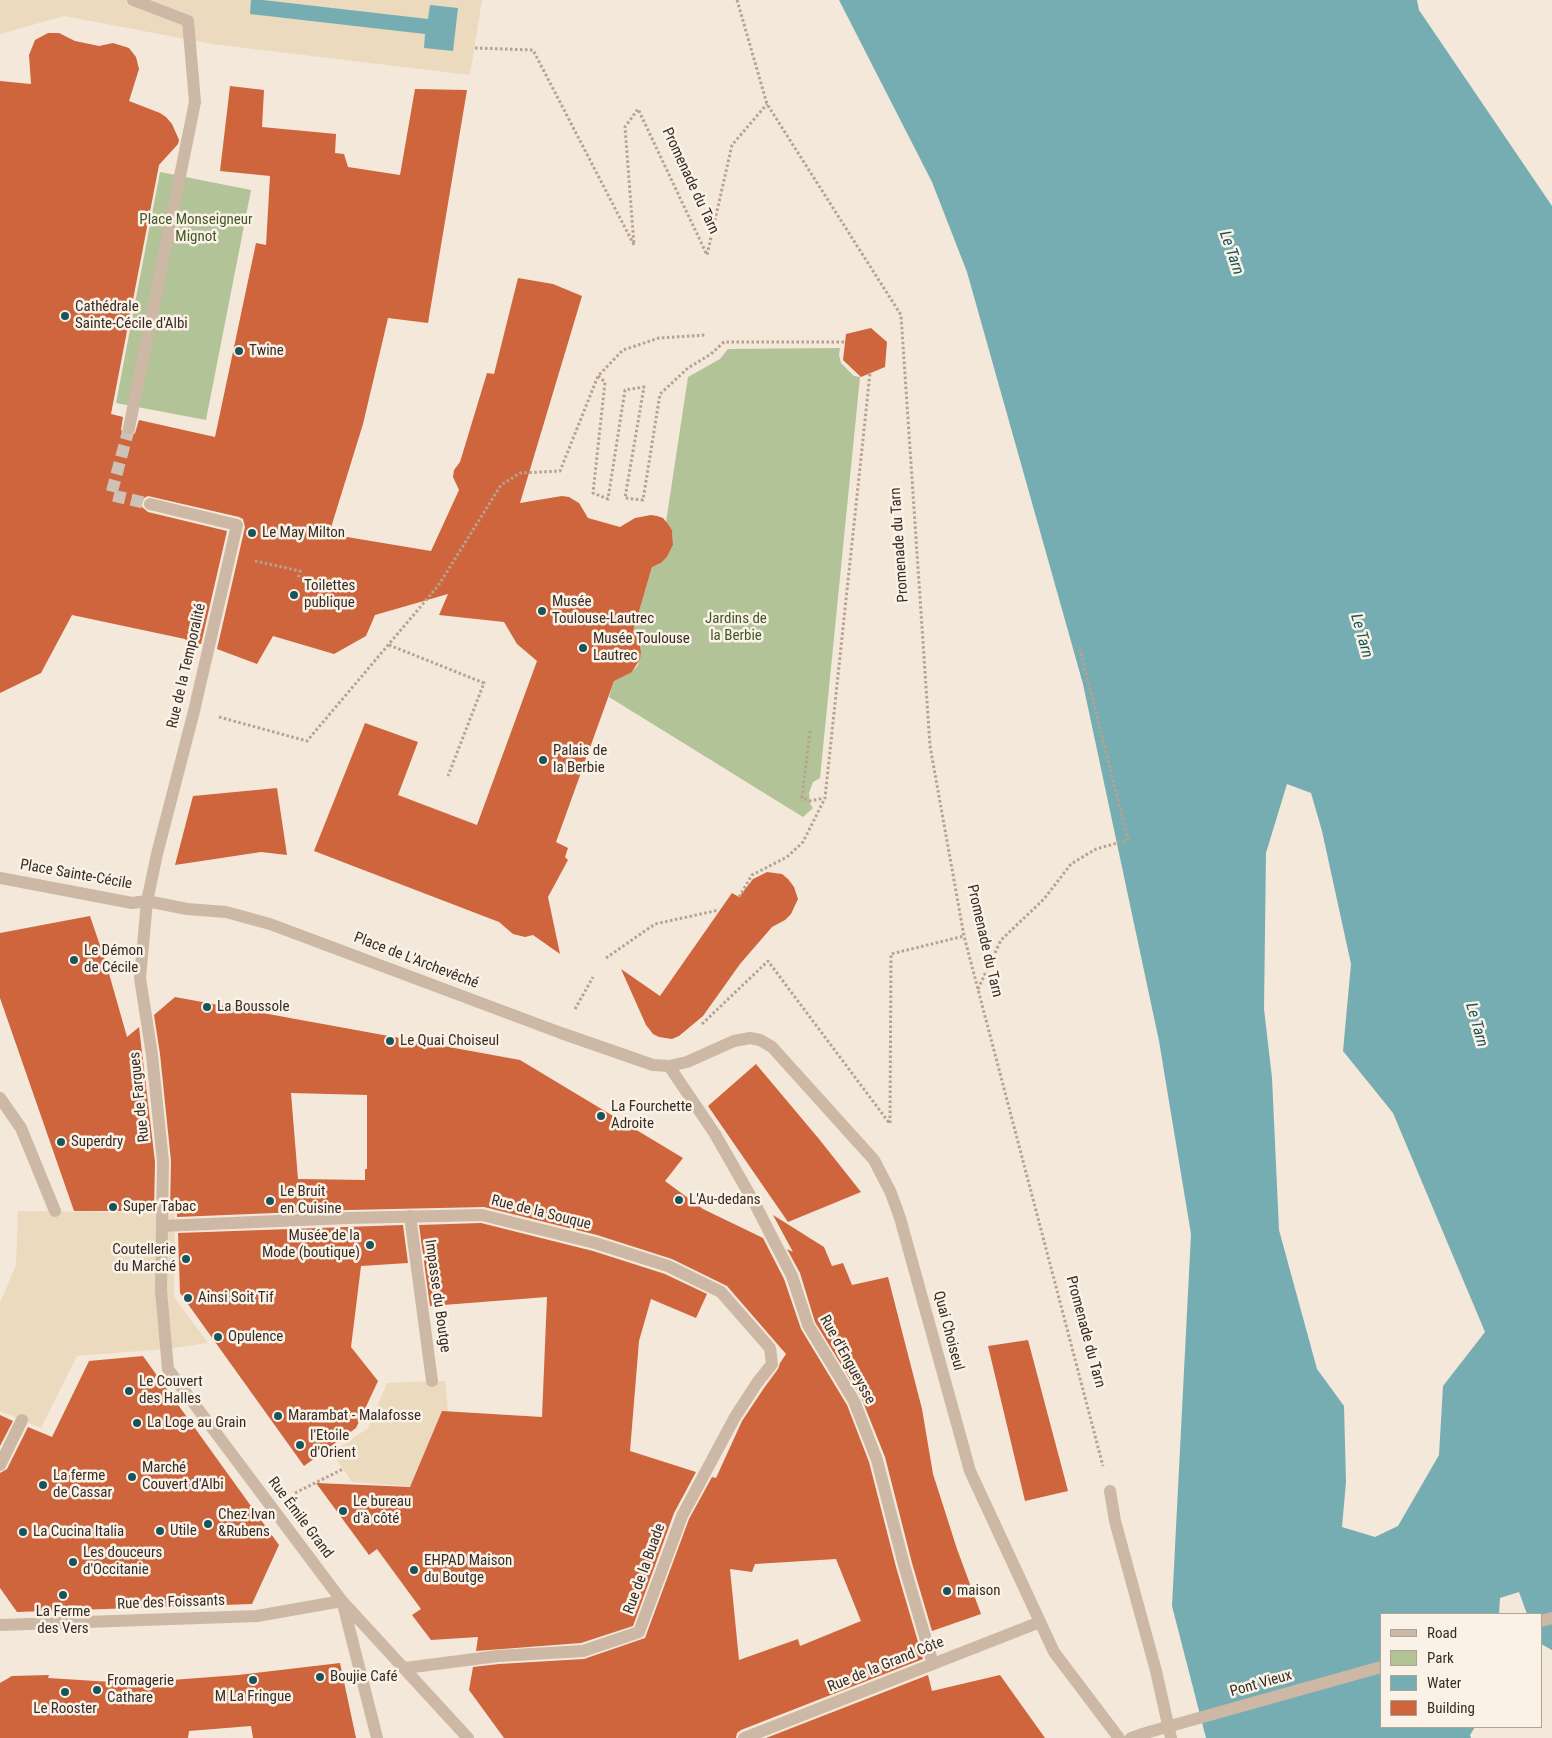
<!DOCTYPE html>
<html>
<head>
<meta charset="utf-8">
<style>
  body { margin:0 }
  #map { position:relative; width:1552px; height:1738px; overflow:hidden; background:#f3e8d9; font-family:"Roboto Condensed",sans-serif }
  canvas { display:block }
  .legend { position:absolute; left:1380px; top:1613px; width:162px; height:115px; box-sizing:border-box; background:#faf2e6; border:1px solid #aca399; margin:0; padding:6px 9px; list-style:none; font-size:15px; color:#372c26 }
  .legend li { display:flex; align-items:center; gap:10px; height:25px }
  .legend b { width:25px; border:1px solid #aca399 }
</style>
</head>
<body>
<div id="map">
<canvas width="1552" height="1738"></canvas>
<ul class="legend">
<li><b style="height:6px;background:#ccb8a4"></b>Road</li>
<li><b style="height:14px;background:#b3c398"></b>Park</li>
<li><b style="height:14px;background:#76adb2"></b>Water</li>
<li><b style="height:14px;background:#ce653d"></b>Building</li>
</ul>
</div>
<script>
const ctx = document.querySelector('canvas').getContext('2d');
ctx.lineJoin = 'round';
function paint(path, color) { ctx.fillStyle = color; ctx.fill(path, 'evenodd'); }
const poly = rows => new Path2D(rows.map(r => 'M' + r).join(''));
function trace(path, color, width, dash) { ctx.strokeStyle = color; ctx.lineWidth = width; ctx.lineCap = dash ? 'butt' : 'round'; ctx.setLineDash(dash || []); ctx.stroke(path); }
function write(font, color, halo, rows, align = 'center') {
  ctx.font = font + ' "Roboto Condensed",sans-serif'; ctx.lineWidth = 5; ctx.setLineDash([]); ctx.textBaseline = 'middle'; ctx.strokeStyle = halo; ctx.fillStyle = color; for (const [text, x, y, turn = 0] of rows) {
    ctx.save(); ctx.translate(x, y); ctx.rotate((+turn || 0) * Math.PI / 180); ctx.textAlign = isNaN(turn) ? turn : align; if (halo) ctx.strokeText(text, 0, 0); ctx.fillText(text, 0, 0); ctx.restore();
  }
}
const green = poly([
  [160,172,251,190,206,420,116,403],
  [840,348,839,355,841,363,854,376,860,377,820,778,813,782,809,793,810,804,813,808,803,817,609,697,615,677,632,672,638,665,641,652,639,640,633,632,653,564,657,565,661,563,667,557,673,545,672,530,666,522,688,377,720,359,728,349]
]);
const plaza = poly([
  [0,0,482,0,470,75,212,44,64,16,0,34],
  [18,1211,175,1213,174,1297,208,1343,166,1349,77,1356,41,1428,0,1411,0,1303,16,1265],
  [432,1381,445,1381,448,1411,421,1471,421,1487,352,1482,332,1453,368,1428,387,1383]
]);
const water = poly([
  [251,0,263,0,428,19,430,5,458,8,453,51,424,48,425,34,250,14],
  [839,0,1417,0,1419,10,1552,206,1552,1650,1541,1644,1541,1614,1527,1614,1519,1592,1500,1598,1499,1614,1381,1614,1381,1727,1475,1727,1470,1735,1471,1738,1206,1738,1172,1606,1191,1234,1159,1041,1083,684,967,272,932,182],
  [1287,784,1311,793,1322,831,1351,964,1343,1051,1393,1113,1485,1332,1443,1386,1439,1455,1398,1526,1375,1537,1342,1527,1346,1482,1344,1406,1317,1369,1279,1230,1272,1078,1264,1009,1266,853]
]);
const building = poly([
  [48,33,59,33,75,41,99,46,113,43,129,48,136,57,139,69,129,101,160,113,166,117,172,124,179,140,178,144,159,165,111,414,123,417,121,430,127,436,131,436,135,433,139,420,215,437,256,243,266,245,270,176,220,171,230,86,264,90,262,127,336,134,335,153,344,154,348,167,400,175,415,89,467,90,428,323,388,318,363,424,329,534,431,551,459,490,453,477,454,470,460,462,487,373,494,374,518,278,553,284,582,296,520,503,562,496,569,497,579,503,588,518,620,527,635,518,651,515,657,516,663,518,668,524,672,530,673,545,667,557,661,563,652,567,633,632,639,640,641,652,640,659,632,672,614,681,556,842,568,848,565,857,568,860,548,897,560,954,533,935,525,937,513,934,499,922,314,851,365,723,418,742,398,795,477,825,537,661,517,644,504,622,439,615,448,594,375,615,366,636,334,654,273,636,257,664,217,649,245,527,243,519,239,517,148,496,144,498,142,503,142,507,148,512,227,531,201,644,187,642,185,639,72,615,41,673,0,693,0,81,31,84,29,55,35,40],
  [871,328,887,342,885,367,861,377,843,360,846,334],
  [277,788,287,855,261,852,175,865,193,796],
  [767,872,782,874,788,879,794,887,798,899,791,914,785,920,772,927,740,964,703,1016,679,1036,672,1039,659,1037,653,1034,646,1025,621,969,660,996,732,893,739,897,753,879],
  [90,916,106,963,127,1037,139,1027,155,1162,154,1211,74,1211,0,998,0,933],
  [175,997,520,1060,683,1158,665,1181,703,1209,763,1238,784,1279,801,1329,847,1405,869,1462,896,1567,923,1659,741,1730,737,1733,736,1738,504,1738,469,1690,473,1667,499,1664,584,1659,645,1638,689,1519,712,1477,716,1478,742,1421,764,1388,778,1369,780,1363,786,1354,727,1286,672,1259,597,1235,484,1207,348,1210,177,1217,177,1210,170,1210,171,1161,160,1054,154,1015],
  [291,1093,367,1095,367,1169,365,1169,365,1180,298,1179],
  [836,1559,861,1621,800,1646,798,1639,739,1660,730,1569,752,1572,755,1564],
  [756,1064,819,1139,861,1192,788,1222,708,1106],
  [773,1215,824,1247,832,1266,843,1263,852,1285,888,1277,922,1409,933,1474,957,1549,981,1614,932,1631,912,1563,885,1457,861,1397,815,1322,800,1273,787,1249,793,1252],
  [481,1223,593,1251,665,1274,707,1294,696,1318,651,1299,639,1341,630,1451,696,1472,674,1513,633,1626,581,1643,476,1651,478,1637,431,1640,412,1615,421,1609,377,1549,369,1555,316,1483,410,1487,442,1411,542,1417,547,1297,430,1306,419,1225],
  [403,1225,408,1263,361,1266,351,1347,378,1381,356,1428,304,1466,180,1293,178,1233],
  [1028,1340,1068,1491,1025,1501,988,1346],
  [143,1356,279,1545,252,1604,17,1612,0,1588,0,1473,7,1469,28,1427,52,1437,89,1361],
  [0,1415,13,1421,0,1446],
  [340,1663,356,1738,253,1738,251,1726,189,1731,188,1738,0,1738,0,1683,12,1676,49,1675,48,1678,112,1682,145,1682,238,1675],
  [928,1675,932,1691,1000,1675,1045,1738,766,1738]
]);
const minorTunnel = poly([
  [129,428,111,495,150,504]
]);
const path = poly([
  [737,0,767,104,901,315,930,746,964,936,1103,1466],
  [475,48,533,50,634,245,625,127,638,109,707,255,732,145,767,104],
  [598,376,605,382,593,493,608,499,625,390,644,387,625,498,643,500,660,394,688,368,711,354,724,342,846,342],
  [255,561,300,571,298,580],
  [389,645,484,683,448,776],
  [219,717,307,741,438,586,501,485,520,473,560,471,598,376,623,350,659,338,706,335],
  [810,731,802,798,810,801,824,798],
  [739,897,752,875,787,857,803,842,825,798,870,373],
  [606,958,655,924,719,910],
  [978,989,1001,940,1044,899,1071,864,1096,849,1128,840,1080,649],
  [575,1009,593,977],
  [702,1024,768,961,890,1124],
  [890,1123,891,954,964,936],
  [295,1493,343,1469]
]);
const minor = poly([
  [129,428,195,102,188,21,133,0],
  [150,504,237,525,194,711,157,854,147,901,140,978,152,1055,163,1162,161,1291,168,1369,342,1601,468,1738],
  [0,878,132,903,147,901,187,909,226,912,270,924,561,1033,653,1065,669,1066,687,1062,734,1041,750,1038,760,1040,772,1047,874,1160,891,1193,900,1218,970,1471,1054,1652,1119,1738],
  [669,1066,715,1134,755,1204,792,1276,808,1325,854,1401,877,1460,904,1565,933,1664],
  [0,1098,21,1128,55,1211],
  [410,1216,432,1381],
  [162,1226,348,1218,482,1215,595,1243,668,1266,721,1292,770,1348,772,1364,757,1383,735,1417,682,1516,639,1632,583,1651,498,1656,405,1668],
  [0,1465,22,1420],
  [1110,1491,1115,1521,1156,1671,1171,1738],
  [343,1604,377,1738],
  [1541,1621,1552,1618],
  [0,1625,257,1616,342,1601],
  [744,1738,1040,1622],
  [1131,1738,1149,1732]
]);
const minorBridge = poly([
  [1149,1732,1381,1667]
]);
const markers = [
  [65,316,5,"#19545b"],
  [239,351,5,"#19545b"],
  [252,533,5,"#19545b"],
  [294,595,5,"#19545b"],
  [542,611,5,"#19545b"],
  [583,648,5,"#19545b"],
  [543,760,5,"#19545b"],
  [74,960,5,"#19545b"],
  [207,1007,5,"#19545b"],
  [390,1041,5,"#19545b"],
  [601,1116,5,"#19545b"],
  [61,1142,5,"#19545b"],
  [679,1200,5,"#19545b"],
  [270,1201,5,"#19545b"],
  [113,1207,5,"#19545b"],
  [370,1245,5,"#19545b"],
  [186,1259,5,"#19545b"],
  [188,1298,5,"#19545b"],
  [218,1337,5,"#19545b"],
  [129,1391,5,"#19545b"],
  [278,1416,5,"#19545b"],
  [137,1423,5,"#19545b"],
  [300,1445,5,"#19545b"],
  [132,1477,5,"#19545b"],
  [43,1485,5,"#19545b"],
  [343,1511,5,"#19545b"],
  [208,1524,5,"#19545b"],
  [160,1531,5,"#19545b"],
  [23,1532,5,"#19545b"],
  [73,1562,5,"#19545b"],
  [414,1570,5,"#19545b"],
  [947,1591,5,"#19545b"],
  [63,1595,5,"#19545b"],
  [320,1677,5,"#19545b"],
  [253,1680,5,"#19545b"],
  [97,1690,5,"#19545b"],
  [65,1692,5,"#19545b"]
];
const streetNames = [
  ["Promenade du Tarn",690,181,65],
  ["Promenade du Tarn",900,545,-94],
  ["Rue de la Temporalité",187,666,-77],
  ["Place Sainte-Cécile",76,875,10],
  ["Promenade du Tarn",984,941,77],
  ["Place de L'Archevêché",416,961,21],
  ["Rue de Fargues",140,1097,-96],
  ["Rue de la Souque",541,1213,14],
  ["Impasse du Boutge",437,1296,82],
  ["Quai Choiseul",948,1331,75],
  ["Promenade du Tarn",1085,1332,75],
  ["Rue d'Engueysse",847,1360,61],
  ["Rue Émile Grand",300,1518,53],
  ["Rue de la Buade",645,1569,-70],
  ["Rue des Foissants",171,1603,-2],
  ["Rue de la Grand Côte",886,1665,-22],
  ["Pont Vieux",1261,1684,-16]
];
const parkNames = [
  ["Place Monseigneur",196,220],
  ["Mignot",196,237],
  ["Jardins de",736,619],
  ["la Berbie",736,636]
];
const poiNames = [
  ["Cathédrale",75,307],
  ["Sainte-Cécile d'Albi",75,324],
  ["Twine",249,351],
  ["Le May Milton",262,533],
  ["Toilettes",304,586],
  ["publique",304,603],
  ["Musée",552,602],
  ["Toulouse-Lautrec",552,619],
  ["Musée Toulouse",593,639],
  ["Lautrec",593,656],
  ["Palais de",553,751],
  ["la Berbie",553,768],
  ["Le Démon",84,951],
  ["de Cécile",84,968],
  ["La Boussole",217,1007],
  ["Le Quai Choiseul",400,1041],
  ["La Fourchette",611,1107],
  ["Adroite",611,1124],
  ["Superdry",71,1142],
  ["Le Bruit",280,1192],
  ["en Cuisine",280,1209],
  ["L'Au-dedans",689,1200],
  ["Super Tabac",123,1207],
  ["Musée de la",360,1236,"right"],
  ["Mode (boutique)",360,1253,"right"],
  ["Coutellerie",176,1250,"right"],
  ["du Marché",176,1267,"right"],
  ["Ainsi Soit Tif",198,1298],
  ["Opulence",228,1337],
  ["Le Couvert",139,1382],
  ["des Halles",139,1399],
  ["Marambat - Malafosse",288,1416],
  ["La Loge au Grain",147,1423],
  ["l'Etoile",310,1436],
  ["d'Orient",310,1453],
  ["Marché",142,1468],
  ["Couvert d'Albi",142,1485],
  ["La ferme",53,1476],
  ["de Cassar",53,1493],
  ["Le bureau",353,1502],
  ["d'à côté",353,1519],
  ["Chez Ivan",218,1515],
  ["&Rubens",218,1532],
  ["Utile",170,1531],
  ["La Cucina Italia",33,1532],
  ["Les douceurs",83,1553],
  ["d'Occitanie",83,1570],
  ["EHPAD Maison",424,1561],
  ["du Boutge",424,1578],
  ["maison",957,1591],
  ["La Ferme",63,1612,"center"],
  ["des Vers",63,1629,"center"],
  ["Boujie Café",330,1677],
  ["Fromagerie",107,1681],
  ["Cathare",107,1698],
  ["M La Fringue",253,1697,"center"],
  ["Le Rooster",65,1709,"center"]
];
const waterNames = [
  ["Le Tarn",1231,253,71],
  ["Le Tarn",1361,636,74],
  ["Le Tarn",1476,1025,74]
];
paint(green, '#b3c398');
paint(plaza, '#ecdabf');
paint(water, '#76adb2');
paint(building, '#ce653d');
trace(minorTunnel, '#cdc2b5', 12, [12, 6]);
trace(path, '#b8a28f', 3, [2.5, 2.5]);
trace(minor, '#ccb8a4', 12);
trace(minorBridge, '#ccb8a4', 12);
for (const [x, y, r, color] of markers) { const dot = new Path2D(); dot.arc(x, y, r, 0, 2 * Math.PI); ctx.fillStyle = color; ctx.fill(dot); trace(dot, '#faf2e6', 2); }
write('15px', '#372c26', '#faf2e6', streetNames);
write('15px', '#445729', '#faf2e6', parkNames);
write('15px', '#372c26', '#faf2e6', poiNames, 'left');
write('italic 16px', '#19545b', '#faf2e6', waterNames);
</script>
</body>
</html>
